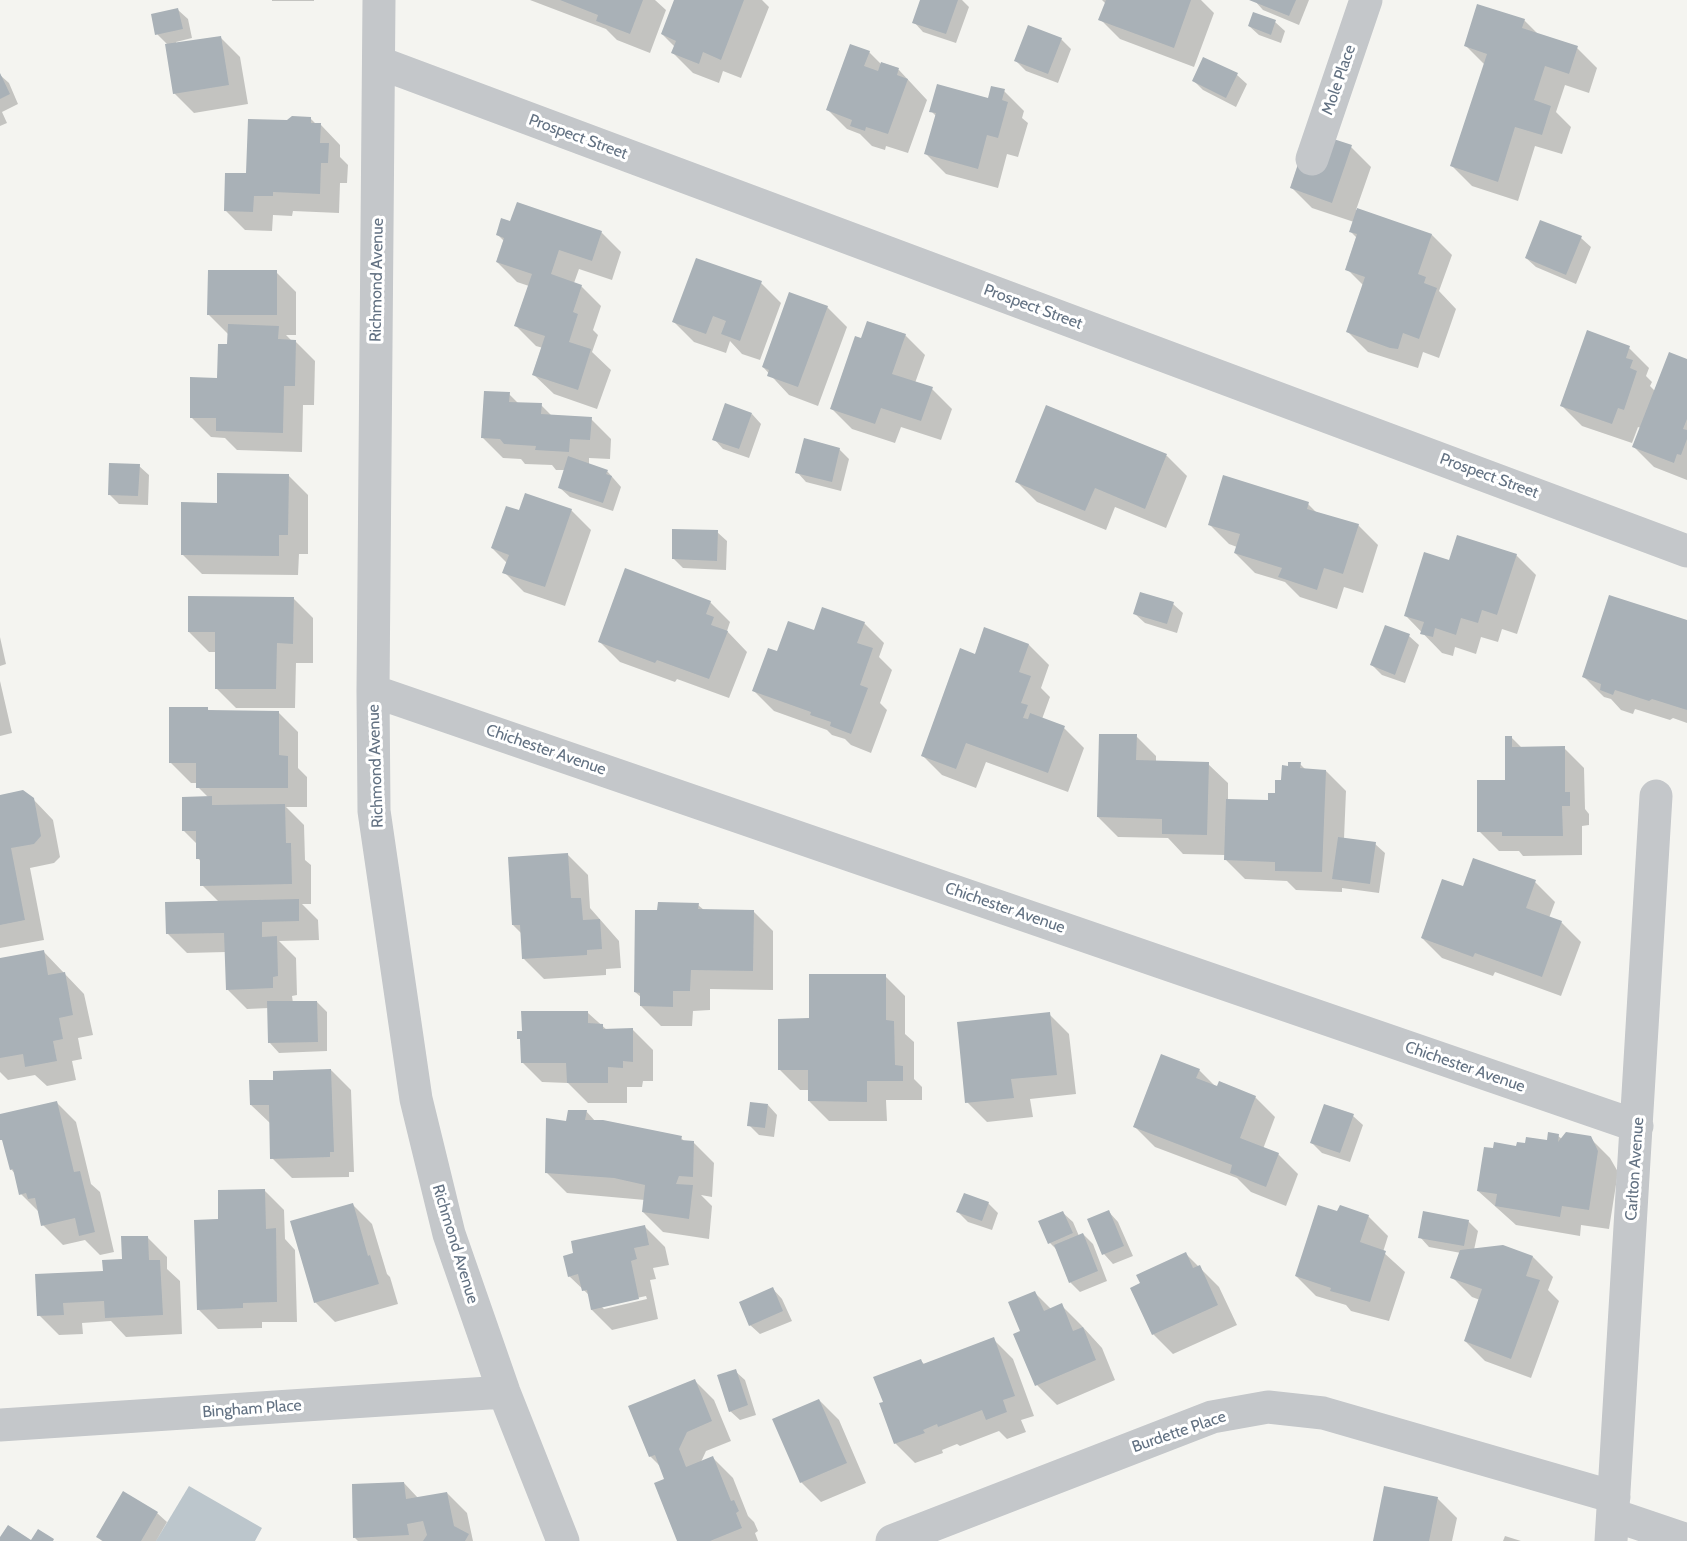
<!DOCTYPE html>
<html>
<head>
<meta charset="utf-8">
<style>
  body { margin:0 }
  canvas { display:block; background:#f4f4f0 }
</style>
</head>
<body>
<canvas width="1687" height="1541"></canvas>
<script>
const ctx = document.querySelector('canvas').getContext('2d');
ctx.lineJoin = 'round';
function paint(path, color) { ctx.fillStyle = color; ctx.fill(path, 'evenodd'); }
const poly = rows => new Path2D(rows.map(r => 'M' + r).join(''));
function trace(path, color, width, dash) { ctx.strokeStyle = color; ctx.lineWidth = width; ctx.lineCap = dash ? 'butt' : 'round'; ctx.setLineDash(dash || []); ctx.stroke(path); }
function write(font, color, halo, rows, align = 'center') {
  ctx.font = font + ' Cabin,sans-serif'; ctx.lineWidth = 6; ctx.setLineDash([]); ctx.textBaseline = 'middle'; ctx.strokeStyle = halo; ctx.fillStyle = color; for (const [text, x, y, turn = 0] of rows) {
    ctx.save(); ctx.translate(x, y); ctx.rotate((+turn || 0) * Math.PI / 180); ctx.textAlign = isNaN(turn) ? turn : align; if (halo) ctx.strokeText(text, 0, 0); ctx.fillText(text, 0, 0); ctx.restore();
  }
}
const water = poly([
  [189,1486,262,1528,255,1541,156,1541]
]);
const shadow = poly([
  [272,0,314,0,314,1,272,1],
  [530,0,655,0,666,10,650,53,617,40,606,29],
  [676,0,762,0,769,7,741,78,723,71,719,83,693,73,673,53,675,47,662,34],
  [921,0,962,0,969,7,956,43,923,32,914,22],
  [1102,0,1201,0,1214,13,1194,67,1120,39,1100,19,1106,4],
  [1254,0,1309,0,1299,25,1263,10],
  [178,10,188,19,192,38,176,42,176,44,220,37,240,57,248,104,194,113,174,93,167,44,157,34],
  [1524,20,1539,35,1577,48,1597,68,1589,93,1565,85,1556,112,1571,127,1562,154,1535,146,1518,201,1472,186,1452,166,1485,65,1466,46],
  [1275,22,1285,31,1281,43,1259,35,1249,26],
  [1061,39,1071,49,1058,83,1026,71,1016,61],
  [869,52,882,65,882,64,899,70,927,100,908,153,886,146,885,150,872,146,860,134,847,129,827,109],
  [1204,59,1237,75,1247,84,1236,107,1203,90,1194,81],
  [0,75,9,83,18,104,2,112,7,123,0,126],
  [1004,91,1024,111,1022,118,1028,123,1018,157,1007,154,998,188,946,174,926,154,936,116,931,111,989,100],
  [310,118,316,124,321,125,340,145,340,157,348,165,347,183,340,183,339,213,293,211,292,216,273,215,272,231,245,230,225,210,248,174,288,122],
  [1351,147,1371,167,1356,210,1432,235,1452,255,1439,291,1456,309,1439,358,1423,352,1418,368,1368,352,1348,332,1364,286,1347,269,1357,238,1350,231,1354,222,1312,208,1292,188],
  [601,232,621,252,612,280,579,269,574,283,581,286,601,306,593,330,598,335,592,352,611,370,597,409,554,394,534,375,543,348,536,346,516,326,529,286,517,282,497,262,504,241,497,234],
  [1581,238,1591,247,1576,284,1536,267,1526,258],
  [276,272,296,292,296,335,286,335,292,341,295,341,315,361,314,405,303,405,302,452,237,450,225,438,211,437,191,417,219,379,229,346,229,335,209,315],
  [761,283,781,303,760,360,742,354,730,341,726,353,694,342,674,322],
  [827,307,847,327,818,406,789,395,763,367],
  [905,335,925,355,915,383,932,389,952,409,941,440,901,427,895,443,852,429,832,409,862,340],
  [1629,348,1649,368,1646,376,1652,382,1650,386,1656,392,1687,360,1687,480,1654,467,1634,447,1641,428,1638,427,1632,443,1582,426,1562,406],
  [509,394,519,404,541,405,553,417,591,419,611,439,610,459,589,458,589,465,607,471,621,487,613,511,570,497,560,488,566,470,556,470,552,465,525,464,521,459,503,458,483,438],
  [1047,407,1167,456,1187,476,1166,528,1115,507,1106,530,1037,502,1017,482],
  [752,414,761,424,749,458,723,449,714,439],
  [839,449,849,459,841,491,806,482,797,472],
  [139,466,149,475,148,505,119,504,109,494],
  [288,475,308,495,308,554,299,554,298,575,202,574,182,554,218,504],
  [1308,504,1317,513,1358,525,1378,545,1363,593,1344,587,1337,609,1300,597,1285,582,1255,573,1235,553,1237,547,1229,544,1210,525],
  [571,510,591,530,565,606,524,592,504,572,507,563,492,548],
  [717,532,727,541,726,570,683,568,673,558],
  [1516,555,1536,575,1517,634,1502,629,1498,642,1481,637,1476,654,1455,647,1453,656,1442,653,1406,616,1450,562],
  [293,598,313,618,313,663,296,663,295,708,236,708,216,688,217,652,209,652,189,632],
  [710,602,730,622,727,631,747,652,729,698,677,679,675,682,620,662,600,642],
  [1173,604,1183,613,1177,633,1145,623,1135,614],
  [1687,622,1687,723,1673,718,1670,720,1635,709,1633,714,1621,710,1611,699,1604,697,1584,677],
  [864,623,884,643,879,657,892,670,880,703,887,710,871,753,851,745,845,739,832,735,827,730,774,711,754,691,778,653,815,632],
  [985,629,1029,645,1049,665,1041,688,1050,697,1042,719,1064,728,1084,748,1068,792,986,762,976,788,942,775,922,755,975,656],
  [1409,636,1419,645,1405,683,1382,675,1372,665],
  [0,637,6,664,0,666],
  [0,681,12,733,0,736],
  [207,709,210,711,278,712,298,732,298,768,307,777,307,807,286,807,304,825,305,860,311,865,311,904,302,904,318,920,319,940,279,941,296,958,297,995,292,996,293,1003,317,1002,327,1012,327,1051,279,1053,270,1043,269,1008,247,1009,227,989,226,952,187,953,167,933,219,902,202,885,201,862,198,858,197,844,184,831,208,797,198,787,198,783,191,783,171,763],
  [1136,736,1156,756,1156,762,1208,764,1228,783,1228,800,1270,802,1276,794,1282,781,1300,764,1306,770,1326,771,1346,791,1344,839,1375,844,1385,853,1379,893,1342,888,1342,892,1296,890,1287,881,1245,879,1225,859,1225,855,1183,854,1168,838,1118,837,1098,817],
  [1511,737,1522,748,1564,748,1584,768,1585,809,1589,814,1589,825,1582,826,1582,855,1523,856,1519,851,1499,851,1479,831,1506,781],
  [0,796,33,799,53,820,60,857,54,863,30,868,44,940,0,948],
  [568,855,588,875,590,908,619,941,621,968,606,969,606,975,544,979,524,959,522,934,513,925],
  [1535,882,1555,902,1549,918,1561,922,1581,942,1561,996,1495,972,1493,976,1442,958,1422,938,1463,888],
  [698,905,704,910,753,911,773,931,773,990,710,989,710,1010,693,1011,692,1026,661,1026,641,1006,642,998,635,992,659,911],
  [43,951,84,994,93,1035,78,1038,82,1059,72,1061,76,1080,47,1086,35,1075,8,1080,0,1072,0,960],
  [885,976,905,996,905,1034,914,1042,914,1079,922,1087,922,1100,886,1100,887,1121,829,1121,809,1101,809,1090,800,1090,780,1070,811,1020],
  [588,1013,607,1030,633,1030,653,1050,653,1081,643,1081,642,1087,627,1087,627,1103,588,1103,568,1083,542,1082,522,1062,522,1041,519,1038],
  [1049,1014,1069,1034,1076,1094,1030,1099,1033,1117,987,1122,967,1102],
  [331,1070,351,1090,354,1172,349,1172,349,1177,292,1178,272,1158,271,1124,251,1105,275,1081],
  [1199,1070,1216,1087,1255,1097,1275,1117,1263,1149,1278,1154,1298,1174,1286,1206,1251,1192,1237,1178,1155,1147,1135,1127],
  [56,1102,76,1122,91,1184,100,1192,114,1252,100,1255,85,1240,63,1245,43,1225,40,1213,21,1194,16,1175,11,1169,0,1131,0,1115],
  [768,1105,777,1115,774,1137,759,1135,749,1125],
  [586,1111,596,1122,681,1138,685,1142,694,1143,714,1163,712,1197,701,1195,712,1206,709,1239,663,1232,643,1212,645,1200,567,1193,547,1173,568,1122],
  [1353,1116,1363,1125,1350,1162,1322,1153,1312,1143],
  [1558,1136,1562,1139,1590,1138,1610,1158,1618,1172,1609,1229,1581,1225,1580,1236,1516,1225,1478,1191,1518,1148,1526,1144,1548,1141],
  [264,1190,284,1210,285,1239,295,1250,297,1322,262,1322,262,1328,218,1329,198,1309,220,1220],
  [988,1203,998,1213,992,1230,968,1222,958,1212],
  [352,1204,372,1224,387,1274,390,1277,398,1304,335,1322,315,1302],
  [1109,1212,1118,1222,1133,1256,1113,1264,1104,1254],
  [1063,1213,1073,1222,1079,1236,1083,1234,1093,1244,1107,1281,1080,1292,1070,1282,1058,1251,1050,1243],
  [1338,1213,1368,1216,1388,1236,1383,1252,1405,1272,1389,1321,1351,1311,1346,1305,1316,1296,1296,1276],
  [1468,1221,1478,1231,1474,1250,1533,1257,1553,1277,1548,1290,1559,1301,1531,1378,1485,1361,1465,1341,1480,1300,1472,1297,1452,1277,1461,1253,1429,1247,1420,1237],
  [645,1227,665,1247,669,1265,653,1268,656,1279,650,1280,658,1319,612,1330,592,1310,590,1296,569,1276],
  [646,1296,647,1299,604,1309,601,1306],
  [147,1237,167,1257,167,1269,180,1281,182,1334,126,1337,111,1321,82,1323,83,1334,59,1335,39,1315,124,1260],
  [1185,1253,1219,1287,1237,1325,1173,1354,1153,1334,1132,1289],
  [773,1289,782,1299,792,1321,760,1334,750,1325],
  [1035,1293,1051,1309,1061,1305,1081,1325,1102,1348,1115,1380,1057,1405,1037,1385,1022,1332],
  [993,1339,1013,1359,1034,1416,1021,1420,1026,1432,1007,1439,999,1431,960,1446,957,1444,942,1450,943,1453,915,1463,895,1443,884,1403,921,1361,925,1365],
  [735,1371,745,1380,756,1415,740,1420,730,1411],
  [694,1380,714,1400,731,1441,706,1451,701,1462,713,1458,733,1478,748,1516,754,1522,758,1531,755,1533,758,1541,679,1541,666,1480,662,1468,650,1456],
  [819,1400,839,1420,866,1483,821,1502,801,1482],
  [404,1483,418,1498,447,1493,467,1513,473,1541,358,1541,355,1538],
  [1437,1498,1457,1518,1452,1541,1375,1541],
  [157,1513,167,1522,156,1541,102,1541,98,1537],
  [1505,1536,1521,1541,1503,1541]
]);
const building = poly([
  [560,0,643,0,630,34,596,21,598,15],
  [674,0,744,0,721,60,703,52,699,64,671,53,676,41,661,34],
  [920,0,958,0,946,34,912,23],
  [1106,0,1191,0,1174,48,1098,20],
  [1249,0,1296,0,1289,16],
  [1477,4,1525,19,1522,28,1578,46,1569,74,1545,66,1534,100,1551,106,1542,135,1515,127,1498,182,1450,166,1487,54,1464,46],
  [178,8,183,29,155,35,151,14],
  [1253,12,1276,20,1271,35,1248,26],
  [1028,25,1062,38,1048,74,1014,61],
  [221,36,229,85,173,94,165,44],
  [850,44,870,51,864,66,878,71,881,62,899,68,897,75,908,79,888,134,866,127,865,131,850,126,852,120,826,110],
  [1203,57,1238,73,1226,98,1192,81],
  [0,73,10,94,0,99],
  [937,84,988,98,991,86,1005,89,1002,100,1008,102,998,138,987,135,978,169,924,154,936,113,929,112],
  [292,116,311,117,311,123,321,123,320,143,329,143,328,163,321,163,320,194,273,192,273,196,254,196,253,212,224,211,225,173,246,173,248,119,287,120],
  [1309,131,1352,145,1332,203,1290,188],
  [517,202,602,231,592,261,559,250,551,274,582,285,573,312,578,314,569,342,591,349,578,390,532,375,545,336,514,326,532,274,496,262,504,238,496,235,501,218,510,221],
  [1357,208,1432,234,1418,274,1426,277,1424,283,1437,288,1419,339,1403,333,1398,349,1390,348,1346,332,1365,277,1345,270,1357,234,1349,232],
  [1540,220,1582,236,1566,275,1525,258],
  [696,258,762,281,740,341,721,334,726,321,713,316,706,334,672,322],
  [208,270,277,270,277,315,207,315],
  [789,292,828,306,798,387,767,376,769,370,762,367],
  [867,321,906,334,892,374,933,387,921,421,881,408,875,424,830,409,855,336,861,338],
  [228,324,279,326,278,339,296,340,295,386,284,386,283,433,216,431,216,418,190,418,190,377,217,378,218,344,227,344],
  [1587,330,1630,346,1626,358,1633,360,1630,368,1637,371,1624,410,1618,408,1612,424,1560,406],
  [1669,352,1687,359,1687,419,1683,429,1687,430,1687,439,1681,455,1677,454,1674,463,1632,447],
  [484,391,510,392,509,402,542,403,541,414,592,417,590,440,570,439,569,452,535,450,536,446,504,444,500,439,481,438],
  [725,403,752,413,739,449,712,440],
  [1046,405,1167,454,1145,509,1095,488,1085,511,1015,482],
  [804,438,840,448,832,482,795,473],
  [568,456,608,470,606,474,612,476,603,503,558,488],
  [109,463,140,464,138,496,108,495],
  [217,473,289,474,288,535,279,535,279,556,181,555,181,502,217,503],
  [1223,475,1309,502,1307,509,1359,524,1343,574,1324,568,1317,590,1278,577,1282,568,1234,553,1240,534,1208,525],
  [525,493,572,509,545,587,502,573,509,555,491,548,506,506,519,510],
  [672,529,718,530,717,561,672,559],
  [1457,535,1517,554,1497,615,1482,610,1478,623,1461,618,1456,635,1435,628,1433,637,1420,634,1424,622,1404,616,1424,552,1449,560],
  [625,568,711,601,706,614,714,617,711,625,728,631,709,679,657,660,655,663,598,642],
  [1140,592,1174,602,1167,624,1133,614],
  [1609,595,1687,620,1687,710,1652,699,1649,701,1615,690,1613,695,1600,690,1601,684,1582,677],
  [188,596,294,597,293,644,277,643,276,689,215,689,215,632,188,632],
  [822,607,865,622,857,643,873,648,860,685,868,688,851,734,830,726,831,722,810,715,811,712,752,691,768,648,777,651,788,621,814,630],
  [1385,625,1410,634,1395,675,1370,665],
  [984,627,1029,644,1019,672,1031,676,1021,703,1028,705,1023,718,1028,719,1030,713,1065,726,1048,773,966,743,956,769,921,756,960,648,975,654],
  [169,707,208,707,208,710,279,711,279,755,288,756,288,788,196,788,196,763,169,763],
  [1099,734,1137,734,1136,760,1209,762,1207,835,1162,834,1162,819,1097,817],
  [1505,736,1512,736,1512,747,1565,746,1565,792,1570,792,1570,806,1562,806,1563,836,1502,836,1502,832,1477,832,1477,780,1505,780],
  [1288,762,1301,762,1300,768,1326,770,1322,872,1275,871,1275,862,1224,860,1226,799,1268,800,1268,793,1275,793,1275,780,1281,780,1282,765,1288,766],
  [23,790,34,798,41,836,34,844,11,848,25,920,0,925,0,795],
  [212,796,212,805,285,804,286,843,291,843,292,884,200,886,200,859,196,859,196,831,182,831,182,797],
  [1338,837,1376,842,1370,884,1332,879],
  [568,853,571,898,581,898,583,920,600,919,602,949,587,950,587,955,522,959,520,925,512,925,508,857],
  [1473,858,1536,880,1526,908,1562,921,1542,977,1475,953,1473,957,1421,938,1442,879,1463,886],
  [299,899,299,921,262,922,262,937,277,936,278,976,273,977,273,988,226,990,224,933,166,934,165,902],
  [658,902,699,903,698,909,754,910,753,971,691,970,690,991,673,991,673,1007,640,1006,640,993,634,992,635,910,657,910],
  [44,950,48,975,65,972,73,1015,59,1018,63,1039,53,1041,57,1061,25,1067,23,1054,0,1058,0,958],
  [809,974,886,974,886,1020,894,1021,895,1065,903,1066,903,1081,867,1081,867,1102,808,1101,808,1070,778,1070,778,1019,809,1018],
  [267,1001,317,1001,318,1042,268,1043],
  [521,1011,588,1011,588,1023,603,1024,603,1029,633,1028,633,1062,623,1061,623,1068,608,1067,608,1083,567,1083,566,1063,521,1063,520,1039,517,1039,517,1031,522,1031],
  [1050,1012,1057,1075,1011,1079,1014,1098,965,1103,957,1022],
  [1161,1054,1200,1069,1196,1078,1217,1086,1219,1081,1256,1096,1240,1138,1279,1153,1266,1187,1230,1173,1232,1165,1133,1127],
  [331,1069,334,1152,330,1152,330,1157,270,1159,269,1105,250,1105,249,1080,273,1080,273,1071],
  [57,1101,74,1172,80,1171,95,1232,79,1236,75,1218,41,1226,35,1198,28,1199,26,1193,19,1195,13,1169,10,1170,2,1140,0,1140,0,1114],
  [750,1102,768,1104,765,1128,747,1126],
  [1324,1104,1354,1114,1340,1153,1310,1143],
  [568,1110,587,1110,585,1120,603,1120,682,1136,681,1140,694,1141,693,1177,679,1176,676,1184,693,1185,689,1219,642,1212,645,1185,614,1178,545,1173,546,1118,566,1121],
  [1548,1132,1559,1134,1558,1142,1566,1132,1591,1136,1598,1151,1589,1210,1562,1206,1560,1217,1495,1206,1497,1194,1477,1191,1484,1147,1493,1148,1494,1142,1516,1146,1517,1142,1525,1143,1526,1137,1547,1140],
  [265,1189,266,1229,276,1228,277,1302,243,1303,243,1308,197,1310,194,1220,218,1219,218,1190],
  [964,1193,989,1202,982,1221,956,1212],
  [353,1203,368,1256,370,1255,379,1284,314,1303,290,1221],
  [1318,1205,1337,1211,1340,1205,1369,1215,1360,1242,1386,1251,1370,1302,1330,1291,1331,1288,1295,1276],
  [1109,1210,1124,1246,1102,1255,1087,1219],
  [1063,1211,1073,1233,1048,1244,1038,1221],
  [1423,1211,1469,1220,1464,1246,1418,1238],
  [645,1225,649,1245,634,1248,637,1259,631,1261,639,1299,591,1310,587,1290,582,1291,578,1274,568,1277,563,1256,573,1253,571,1241],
  [1083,1233,1098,1271,1069,1283,1054,1245],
  [121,1236,148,1236,149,1260,160,1260,163,1315,105,1318,104,1301,63,1303,64,1315,37,1316,35,1274,103,1271,102,1260,122,1259],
  [1503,1245,1533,1256,1526,1276,1540,1280,1511,1359,1464,1341,1482,1289,1450,1278,1460,1250],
  [1186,1252,1193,1268,1200,1265,1218,1305,1152,1335,1130,1288,1140,1283,1136,1275],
  [773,1287,783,1311,749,1326,739,1302],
  [1035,1291,1044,1311,1062,1303,1073,1331,1083,1327,1096,1360,1035,1386,1013,1334,1020,1331,1008,1302],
  [994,1337,1015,1396,1003,1400,1007,1412,986,1420,982,1410,938,1427,937,1424,923,1430,925,1433,894,1444,879,1403,883,1402,873,1377,921,1359,923,1364],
  [736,1369,748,1405,729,1412,717,1375],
  [695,1379,712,1421,687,1432,679,1449,686,1467,713,1456,731,1501,734,1500,739,1511,736,1513,742,1528,710,1541,677,1541,654,1483,664,1479,655,1455,649,1457,628,1406],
  [819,1399,847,1463,800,1483,772,1419],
  [404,1482,406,1499,447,1492,454,1526,469,1534,465,1541,423,1541,427,1535,423,1521,407,1524,409,1535,353,1538,352,1484],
  [1384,1486,1438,1497,1429,1541,1373,1541],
  [123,1491,158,1512,141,1541,103,1541,96,1537],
  [8,1525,31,1540,38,1529,54,1539,53,1541,0,1541,0,1537]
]);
const minor = poly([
  [379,0,373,691,374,811,416,1099,449,1234,504,1392,563,1541],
  [380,63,1687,551],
  [1312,159,1366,0],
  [373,691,1637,1126],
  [0,1425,504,1392],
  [1613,1515,1687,1540],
  [892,1541,1212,1417,1268,1407,1323,1413,1614,1497],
  [1611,1541,1656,796]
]);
const streetNames = [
  ["Mole Place",1339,80,-71],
  ["Prospect Street",578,137,20],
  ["Richmond Avenue",377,280,-89],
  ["Prospect Street",1033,307,20],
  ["Prospect Street",1489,476,20],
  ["Chichester Avenue",546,750,19],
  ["Richmond Avenue",376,766,-92],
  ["Chichester Avenue",1005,908,19],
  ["Chichester Avenue",1465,1067,19],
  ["Carlton Avenue",1635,1169,-86],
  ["Richmond Avenue",455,1244,73],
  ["Bingham Place",252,1409,-4],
  ["Burdette Place",1179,1432,-19]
];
paint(water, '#bcc6cc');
paint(shadow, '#0003');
paint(building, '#a9b1b7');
trace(minor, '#c4c7ca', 33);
write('16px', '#627182', '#fff', streetNames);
</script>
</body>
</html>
